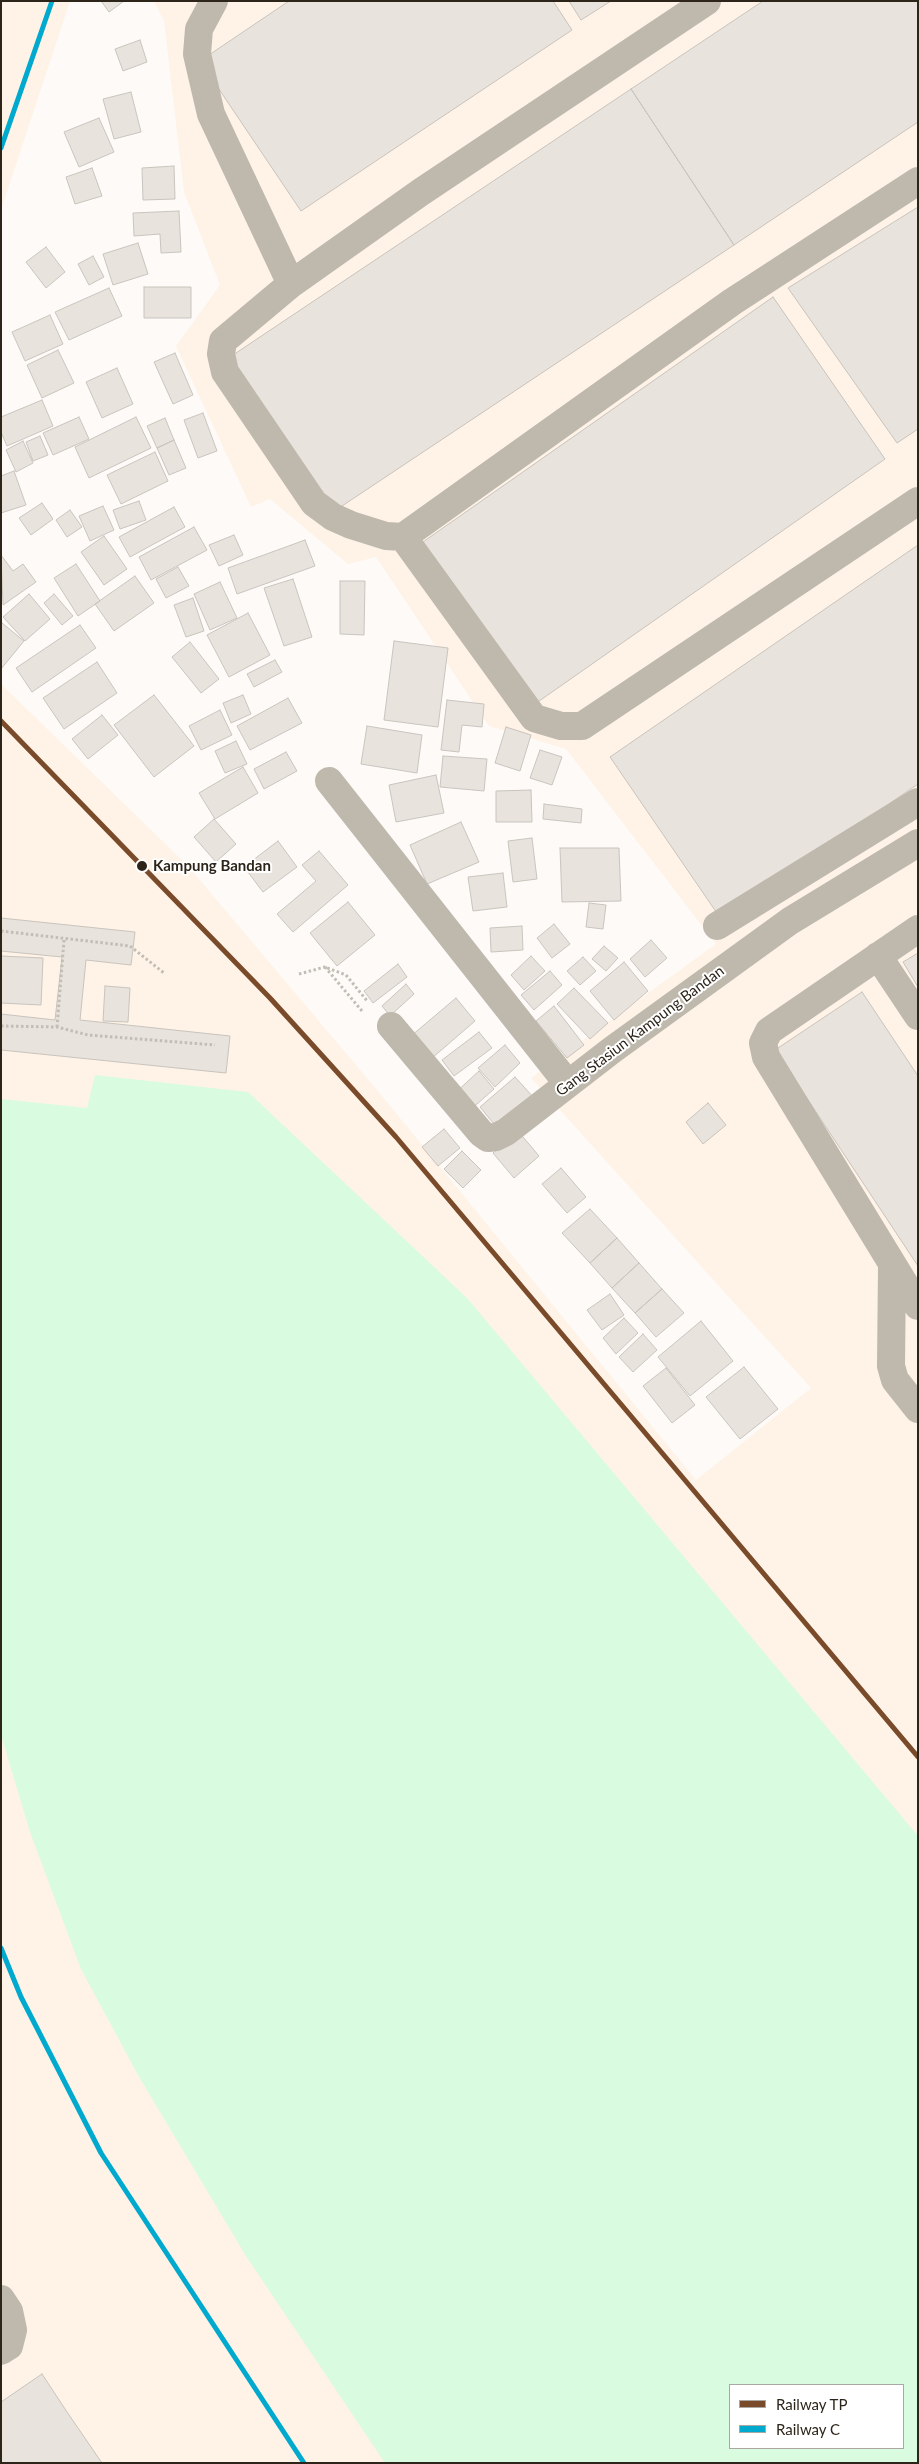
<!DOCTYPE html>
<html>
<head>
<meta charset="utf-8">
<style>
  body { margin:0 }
  #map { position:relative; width:919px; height:2464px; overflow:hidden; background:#fdfaf7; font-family:Lato,sans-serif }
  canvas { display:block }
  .frame { position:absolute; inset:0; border:2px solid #2d251a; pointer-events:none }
  .legend { position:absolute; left:729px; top:2384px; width:175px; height:65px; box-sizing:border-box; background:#fff; border:1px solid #aba8a3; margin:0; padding:6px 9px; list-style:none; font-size:15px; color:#2d251a }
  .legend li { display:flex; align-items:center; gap:10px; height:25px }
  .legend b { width:25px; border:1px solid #aba8a3 }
</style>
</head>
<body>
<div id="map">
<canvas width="919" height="2464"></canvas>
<div class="frame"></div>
<ul class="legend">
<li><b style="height:6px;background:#7a4b2a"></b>Railway TP</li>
<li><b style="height:6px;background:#00a9ce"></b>Railway C</li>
</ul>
</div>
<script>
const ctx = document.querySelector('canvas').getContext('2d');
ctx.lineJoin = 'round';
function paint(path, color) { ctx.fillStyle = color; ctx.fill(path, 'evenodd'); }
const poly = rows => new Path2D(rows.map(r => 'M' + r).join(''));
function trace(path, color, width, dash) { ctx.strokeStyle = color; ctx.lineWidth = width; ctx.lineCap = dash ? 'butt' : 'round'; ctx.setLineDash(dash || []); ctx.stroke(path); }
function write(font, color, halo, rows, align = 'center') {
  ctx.font = font + ' Lato,sans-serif'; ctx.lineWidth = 4; ctx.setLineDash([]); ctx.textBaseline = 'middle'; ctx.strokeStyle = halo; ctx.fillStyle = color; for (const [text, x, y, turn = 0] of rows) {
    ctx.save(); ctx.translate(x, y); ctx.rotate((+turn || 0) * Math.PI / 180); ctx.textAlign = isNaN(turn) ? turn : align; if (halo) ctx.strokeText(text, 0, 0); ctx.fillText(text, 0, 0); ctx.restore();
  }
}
const built = poly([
  [1,1,70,1,1,210],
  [154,1,918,1,918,2463,1,2463,1,684,188,866,382,1096,696,1480,811,1388,531,1078,716,944,566,749,489,726,376,557,348,564,270,499,251,507,176,346,220,285,184,192,164,21],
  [730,2385,903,2385,903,2448,730,2448]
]);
const green = poly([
  [95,1075,248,1092,467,1298,918,1836,918,2463,385,2463,246,2256,138,2075,81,1969,30,1832,1,1735,1,1099,87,1108],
  [730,2385,903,2385,903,2448,730,2448]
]);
const building = poly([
  [101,1,124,1,109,12,101,1],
  [289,1,553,1,572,30,301,211,200,61,289,1],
  [569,1,611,1,581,20,569,1],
  [763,1,918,1,918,122,734,245,631,89,763,1],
  [140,40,147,62,123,71,115,49,140,40],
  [631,89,734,245,333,512,230,357,631,89],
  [131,92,141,132,114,139,103,99,131,92],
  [99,118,114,152,79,167,64,132,99,118],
  [174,166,175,199,143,200,142,168,174,166],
  [92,168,102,196,75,204,66,177,92,168],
  [918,207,918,429,897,443,788,288,918,207],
  [179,211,181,252,161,253,160,234,134,236,133,213,179,211],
  [138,243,148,274,113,285,103,254,138,243],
  [46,247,65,272,46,288,26,262,46,247],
  [93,256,104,277,89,285,78,264,93,256],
  [144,287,191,287,191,318,144,318,144,287],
  [109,288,122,316,69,340,55,312,109,288],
  [773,297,885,459,532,706,420,544,773,297],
  [50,315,63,344,25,361,12,332,50,315],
  [58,350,74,383,42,398,27,365,58,350],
  [175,353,193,395,173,404,154,362,175,353],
  [117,368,133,404,102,418,86,382,117,368],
  [42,400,53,426,7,446,1,432,1,417,42,400],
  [203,413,217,451,198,458,184,420,203,413],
  [79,417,89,439,53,455,43,433,79,417],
  [136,417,151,448,89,478,75,447,136,417],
  [165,418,174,440,157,448,147,426,165,418],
  [40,436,48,455,33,461,26,442,40,436],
  [174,440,186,468,169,475,157,448,174,440],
  [23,441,33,463,16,472,6,450,23,441],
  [155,452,168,481,121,504,107,475,155,452],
  [14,471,26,505,1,513,1,476,14,471],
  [139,501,146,520,120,529,113,510,139,501],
  [42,503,53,519,31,535,19,518,42,503],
  [103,506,114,530,90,541,79,516,103,506],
  [174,507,185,527,130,557,119,537,174,507],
  [70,510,82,527,67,537,56,520,70,510],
  [194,527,207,550,151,580,139,557,194,527],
  [234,535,243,555,219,566,209,545,234,535],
  [104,536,127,569,104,585,81,552,104,536],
  [305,540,315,566,237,594,228,568,305,540],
  [918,545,918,784,721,919,610,757,918,545],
  [1,555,13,571,23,564,36,582,3,605,1,555],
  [76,564,100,601,78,616,54,578,76,564],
  [178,567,189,586,166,598,156,579,178,567],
  [135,576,154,603,114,631,95,604,135,576],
  [293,579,312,637,284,646,264,588,293,579],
  [340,581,365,581,364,635,340,634,340,581],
  [220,582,237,618,210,630,194,594,220,582],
  [29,594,50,619,25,641,3,617,29,594],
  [54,594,73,616,62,625,44,603,54,594],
  [193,598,204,631,186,637,174,605,193,598],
  [248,613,270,655,229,677,207,635,248,613],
  [2,623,24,641,1,669,1,624,2,623],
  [80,625,96,648,32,692,16,668,80,625],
  [394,641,448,648,438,727,384,720,394,641],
  [190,642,219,679,201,693,172,657,190,642],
  [275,660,282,672,254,687,247,674,275,660],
  [97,662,117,693,64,729,43,698,97,662],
  [154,695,194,746,154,777,114,725,154,695],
  [243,695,251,714,231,723,223,703,243,695],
  [288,698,302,723,250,750,237,726,288,698],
  [447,700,484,704,482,727,462,725,459,752,441,750,447,700],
  [220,710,232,735,201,750,189,726,220,710],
  [102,715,118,735,88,759,72,739,102,715],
  [367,726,422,735,417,773,361,764,367,726],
  [506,727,531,735,520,771,495,763,506,727],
  [236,741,247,764,225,773,215,751,236,741],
  [540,750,562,757,552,785,530,778,540,750],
  [286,752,297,771,264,789,254,769,286,752],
  [443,756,487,759,484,791,440,787,443,756],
  [243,767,258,793,215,819,199,793,243,767],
  [436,775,444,813,396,822,389,785,436,775],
  [531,790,532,822,496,822,496,791,531,790],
  [544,804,582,809,581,823,543,819,544,804],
  [214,819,236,844,216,862,194,837,214,819],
  [461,822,479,862,427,884,410,845,461,822],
  [532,838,537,879,513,882,508,841,532,838],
  [278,841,297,867,263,892,244,867,278,841],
  [560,848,619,848,621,901,562,902,560,848],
  [319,851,348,885,293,932,277,914,316,881,302,865,319,851],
  [503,873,507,907,473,911,468,877,503,873],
  [348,902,375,935,337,966,310,933,348,902],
  [589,903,606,905,603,929,586,927,589,903],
  [1,918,135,932,131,965,86,960,80,1020,230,1036,226,1073,1,1050,1,1014,55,1020,62,957,1,951,1,918],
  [554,924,570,944,552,958,537,938,554,924],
  [522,926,523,950,491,952,490,928,522,926],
  [651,940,667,958,645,977,630,959,651,940],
  [604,946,618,958,606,971,592,959,604,946],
  [918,953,918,987,903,962,918,953],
  [1,956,43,958,41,1005,1,1003,1,956],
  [531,956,545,971,524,990,511,975,531,956],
  [583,957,596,971,580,985,567,971,583,957],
  [624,962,648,991,614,1020,590,991,624,962],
  [398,964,407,977,373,1003,364,991,398,964],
  [550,971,562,985,534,1010,521,995,550,971],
  [406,984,414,994,390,1016,382,1006,406,984],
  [105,986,130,988,128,1022,103,1021,105,986],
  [574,988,608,1023,590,1039,557,1004,574,988],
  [862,992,918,1076,918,1266,775,1050,862,992],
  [456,998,475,1021,431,1059,411,1036,456,998],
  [554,1006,584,1045,567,1058,536,1021,554,1006],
  [479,1032,492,1048,454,1076,442,1060,479,1032],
  [505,1045,520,1063,495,1087,478,1068,505,1045],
  [479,1071,494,1089,469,1111,454,1094,479,1071],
  [515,1077,534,1098,498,1129,480,1107,515,1077],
  [708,1103,726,1125,703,1144,686,1122,708,1103],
  [444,1129,460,1148,438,1166,422,1147,444,1129],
  [518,1131,539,1156,514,1178,493,1153,518,1131],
  [462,1151,481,1170,463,1188,444,1169,462,1151],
  [561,1168,586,1197,567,1213,542,1184,561,1168],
  [590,1209,617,1238,590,1263,562,1233,590,1209],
  [617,1238,639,1263,612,1288,590,1263,617,1238],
  [639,1263,662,1289,635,1313,612,1288,639,1263],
  [662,1289,684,1313,656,1337,635,1313,662,1289],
  [610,1294,624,1315,602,1330,587,1310,610,1294],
  [624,1318,638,1333,616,1354,603,1338,624,1318],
  [701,1321,733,1361,690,1396,658,1357,701,1321],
  [643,1334,657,1350,633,1372,619,1357,643,1334],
  [744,1367,778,1409,740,1439,706,1397,744,1367],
  [666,1368,695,1405,672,1423,643,1386,666,1368],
  [42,2374,67,2412,102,2463,1,2463,1,2402,42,2374]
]);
const path = poly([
  [1,931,130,946,164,973],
  [299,974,325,967],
  [362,1011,325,967,346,975,368,1002],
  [1,1026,57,1027,88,1035,215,1045],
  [57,1027,64,940]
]);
const minor = poly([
  [214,1,199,29,197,54,211,114,291,284],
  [707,1,421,192,291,284,223,341,221,354,225,372,314,503,333,517,351,525,386,536,403,537,732,302,918,181],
  [403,537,534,718,561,726,582,726,918,501],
  [329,781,568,1084],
  [717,926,918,802],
  [918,929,769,1031,763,1043,766,1057,918,1306],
  [878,956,918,1016],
  [391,1026,481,1133,488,1138,496,1137,506,1132,612,1050,790,921,918,843],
  [892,1267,891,1366,895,1380,918,1409],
  [1,2299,9,2311,13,2330,9,2346,1,2351]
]);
const rail1 = poly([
  [1,721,270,998,396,1137,918,1757]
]);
const rail2 = poly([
  [1,148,52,1],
  [1,1948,21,1997,101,2153,304,2463]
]);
const markers = [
  [142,866,6,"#2d251a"]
];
const stopNames = [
  ["Kampung Bandan",153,866]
];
const streetNames = [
  ["Gang Stasiun Kampung Bandan",640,1031,-37]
];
paint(built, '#fef3e6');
paint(green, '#d9fce0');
paint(building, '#e8e3dc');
trace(building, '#c9c4be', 1);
trace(path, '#c2beb6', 3, [2.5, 2.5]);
trace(minor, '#beb8ad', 28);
trace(rail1, '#7a4b2a', 5);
trace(rail2, '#00a9ce', 5);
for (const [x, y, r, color] of markers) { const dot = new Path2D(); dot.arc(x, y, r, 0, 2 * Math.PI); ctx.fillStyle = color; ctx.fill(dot); trace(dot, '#fff', 2); }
write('bold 15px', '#2d251a', '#fff', stopNames, 'left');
write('15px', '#2d251a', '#fff', streetNames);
</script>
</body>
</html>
